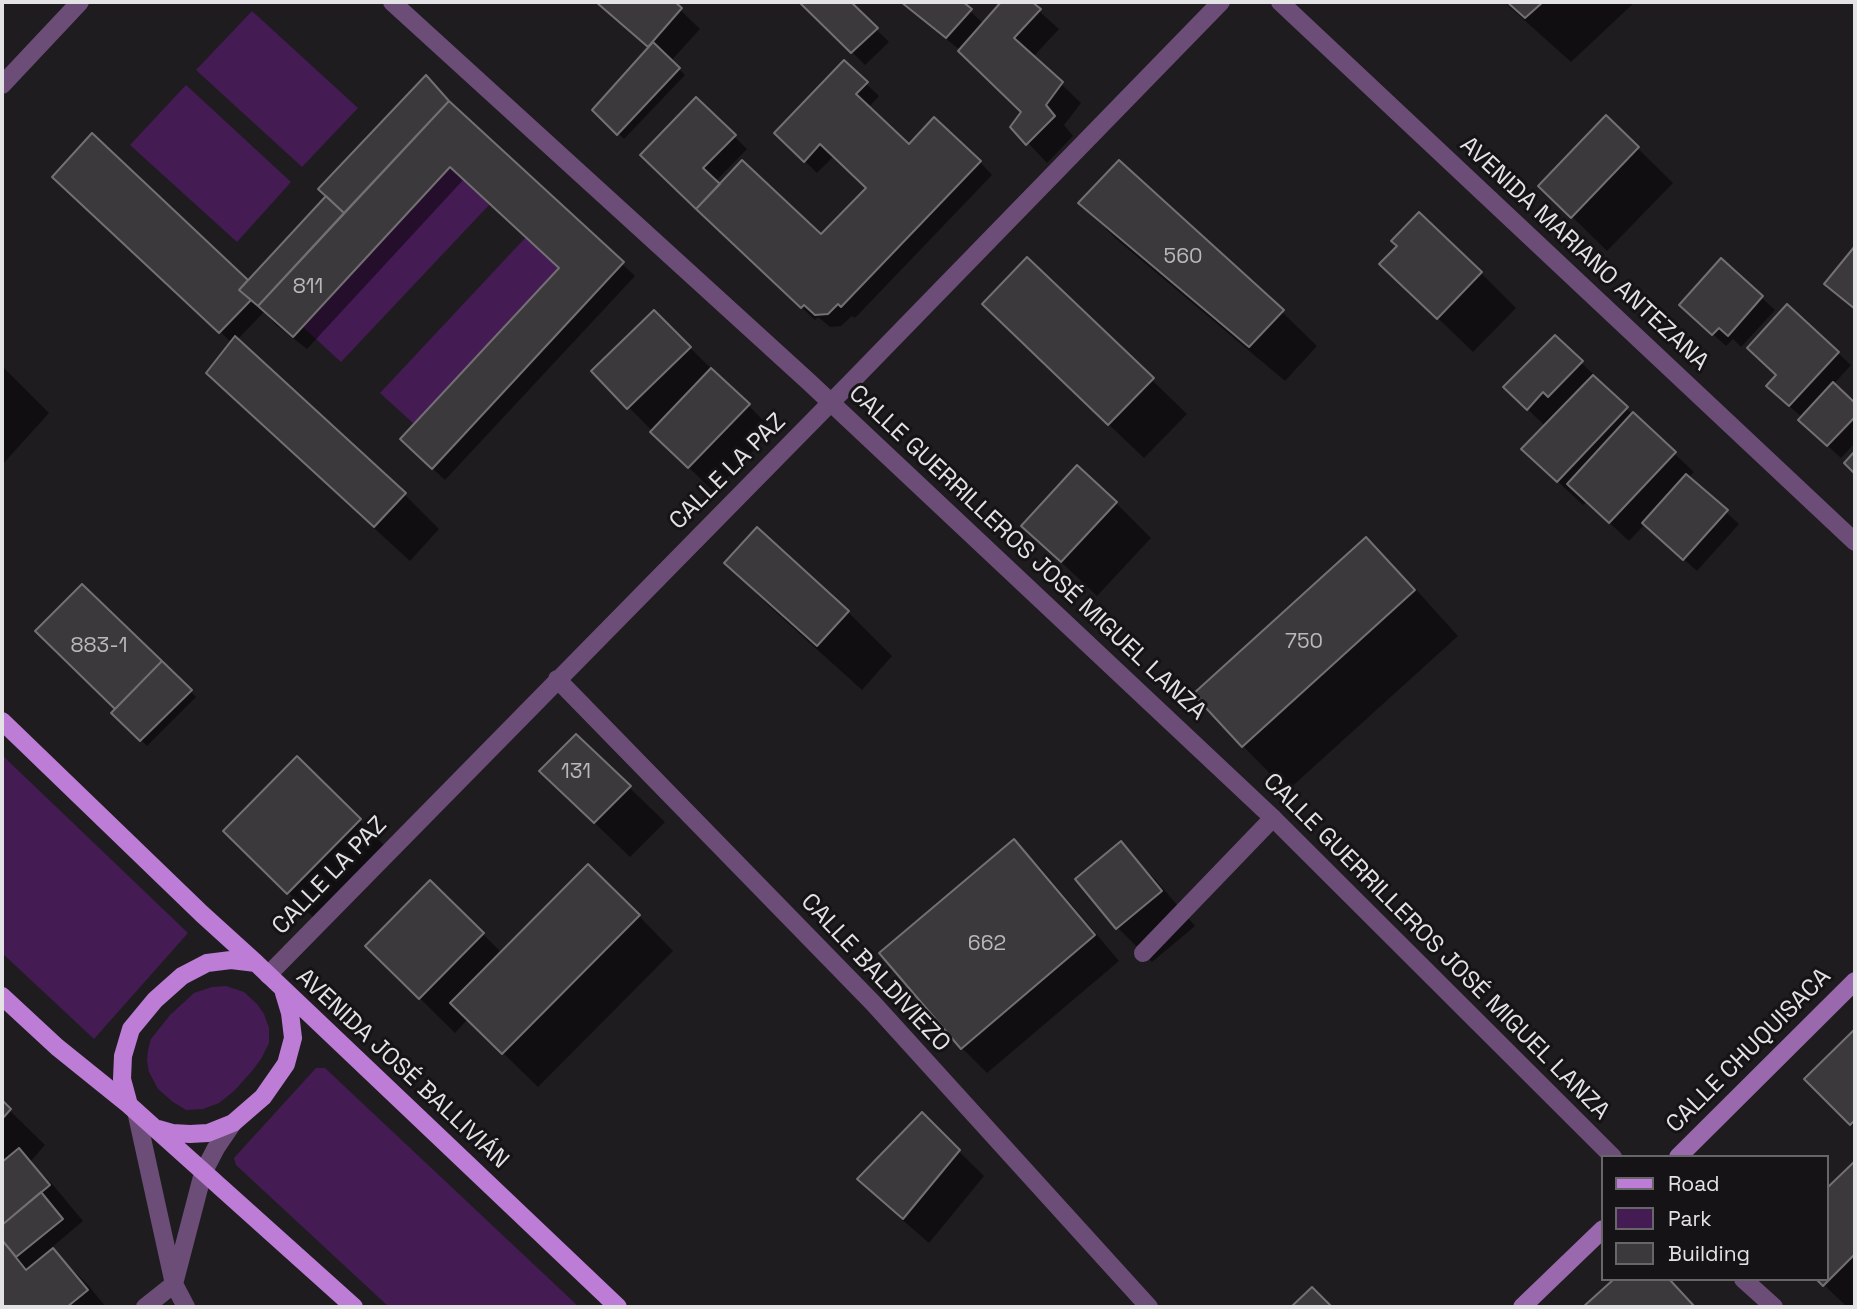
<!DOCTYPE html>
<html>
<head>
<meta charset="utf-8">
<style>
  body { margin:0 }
  #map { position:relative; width:1857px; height:1309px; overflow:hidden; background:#1e1c1f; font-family:"Space Grotesk",sans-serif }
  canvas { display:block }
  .frame { position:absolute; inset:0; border:4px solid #e3e2e4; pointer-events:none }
  .legend { position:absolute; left:1601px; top:1155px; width:228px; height:126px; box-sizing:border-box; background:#151315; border:2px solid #676668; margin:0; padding:9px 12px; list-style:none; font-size:21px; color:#e3e2e4 }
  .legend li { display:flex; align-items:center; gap:14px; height:35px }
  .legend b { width:35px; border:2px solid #676668 }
</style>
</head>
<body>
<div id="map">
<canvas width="1857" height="1309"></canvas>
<div class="frame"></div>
<ul class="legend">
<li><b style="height:9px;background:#bd7cd6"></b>Road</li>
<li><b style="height:19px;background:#451b54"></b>Park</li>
<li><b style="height:19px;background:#3c393c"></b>Building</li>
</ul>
</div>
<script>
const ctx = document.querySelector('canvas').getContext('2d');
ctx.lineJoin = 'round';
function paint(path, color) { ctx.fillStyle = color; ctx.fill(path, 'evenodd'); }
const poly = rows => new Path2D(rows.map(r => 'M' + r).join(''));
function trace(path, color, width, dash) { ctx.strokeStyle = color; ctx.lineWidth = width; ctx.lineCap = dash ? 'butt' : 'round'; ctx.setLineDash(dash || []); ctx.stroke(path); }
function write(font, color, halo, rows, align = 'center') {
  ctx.font = font + ' "Space Grotesk",sans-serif'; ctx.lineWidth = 6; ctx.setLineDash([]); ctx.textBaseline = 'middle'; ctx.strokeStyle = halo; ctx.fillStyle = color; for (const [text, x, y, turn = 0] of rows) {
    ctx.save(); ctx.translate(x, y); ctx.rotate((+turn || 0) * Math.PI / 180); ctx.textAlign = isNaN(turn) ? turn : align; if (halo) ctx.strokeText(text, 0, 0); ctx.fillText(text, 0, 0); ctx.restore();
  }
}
const green = poly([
  [252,11,358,108,302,167,196,70],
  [186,85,291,182,237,242,130,145],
  [450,167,490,204,341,362,303,327],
  [526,237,559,268,414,424,380,393],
  [2,755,188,933,94,1039,2,953],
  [226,986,244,992,257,1004,264,1014,269,1028,269,1043,261,1059,252,1071,234,1091,219,1103,203,1109,186,1110,173,1102,158,1089,149,1072,147,1061,148,1050,151,1039,170,1015,194,993,212,987],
  [316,1068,325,1068,579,1307,389,1307,236,1165,234,1158]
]);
const shadow = poly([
  [596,2,672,2,700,29,671,61,685,75,624,139,594,110,649,49],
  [802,2,848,2,889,42,865,65],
  [901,2,960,2,984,24,1004,2,1029,2,1059,29,1033,57,1081,103,1064,125,1073,136,1047,163,1013,127,1023,112,961,51],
  [1504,2,1635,2,1571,62],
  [844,63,879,96,868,108,909,146,980,162,992,175,855,318,852,316,841,326,830,327,818,317,815,320,655,168,734,136,747,149,715,182,821,236,868,188,834,156,817,173,776,133],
  [426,78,460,112,635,276,445,480,415,452,561,268,464,179,307,349,276,325,264,312,237,340,404,494,439,529,410,561,243,408,208,373,232,343,67,189,92,136,248,282,328,196],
  [1607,118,1673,183,1607,251,1541,186],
  [1119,163,1282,312,1317,346,1285,381,1115,238,1080,203],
  [1027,259,1187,414,1144,458,1019,339],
  [1721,260,1775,310,1741,347,1733,339,1726,346,1694,317],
  [1481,273,1516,308,1473,352,1417,298],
  [654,312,773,430,714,492,678,457,593,371],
  [1555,337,1600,381,1599,383,1694,472,1688,478,1739,524,1697,571,1645,524,1629,541,1587,502,1583,505,1523,449,1545,426,1505,387],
  [1838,353,1851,365,1833,385,1855,405,1855,443,1841,458,1813,432,1803,418,1781,399,1778,375],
  [2,366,49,413,2,465],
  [1116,503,1151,538,1097,596,1023,526],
  [1366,540,1411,584,1458,636,1287,791,1243,746,1195,694],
  [726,563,848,612,892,656,862,690,771,608],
  [82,586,196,697,147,746,114,713,118,709],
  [576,736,665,822,630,857,576,805],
  [297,759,394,855,323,927,226,831],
  [1014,841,1039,866,1119,961,987,1073,962,1048],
  [1120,844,1155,879,1195,926,1152,962,1117,927],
  [430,882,502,953,639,916,673,951,538,1087,468,1019,455,1033,367,946],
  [1855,1031,1855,1128,1807,1079],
  [2,1103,45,1145,30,1162,53,1185,83,1221,51,1248,88,1285,106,1307,2,1307],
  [922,1115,984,1176,929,1243,884,1204,859,1179],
  [1855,1163,1855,1307,1847,1307,1818,1279,1827,1279,1827,1191],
  [1616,1279,1669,1279,1696,1307,1586,1307]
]);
const building = poly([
  [596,2,675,2,682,8,648,47,596,2],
  [799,2,851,2,878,28,851,53,799,2],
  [901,2,963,2,972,9,946,38,901,2],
  [1001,2,1032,2,1041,9,1014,38,1063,82,1046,105,1055,116,1026,145,1010,127,1021,112,958,51,1001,2],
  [1507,2,1543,2,1525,18,1507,2],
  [653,42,680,68,617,135,592,110,653,42],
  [844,60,868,82,856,94,909,144,934,117,981,161,841,307,838,304,828,314,815,315,804,305,801,308,696,209,742,160,821,234,866,188,820,144,804,162,774,133,844,60],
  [426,75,449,101,344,213,318,189,426,75],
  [696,97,736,135,703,168,720,184,696,209,640,155,696,97],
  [449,101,624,262,432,469,400,439,559,268,450,167,293,337,258,306,449,101],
  [1606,115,1639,147,1571,218,1538,186,1606,115],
  [92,133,248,280,239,290,251,300,219,333,52,177,92,133],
  [1119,160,1284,310,1249,347,1078,203,1119,160],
  [326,196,344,213,258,306,239,290,326,196],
  [1419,212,1482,272,1437,319,1379,264,1397,246,1391,241,1419,212],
  [1855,246,1855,309,1824,284,1855,246],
  [1027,257,1154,378,1108,425,982,304,1027,257],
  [1721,258,1763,296,1728,336,1719,328,1712,335,1679,305,1721,258],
  [1787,304,1839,352,1789,406,1766,386,1776,375,1747,348,1787,304],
  [654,310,691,347,627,409,591,371,654,310],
  [1555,335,1583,361,1548,397,1543,392,1527,410,1503,387,1555,335],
  [235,336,406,493,374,527,206,373,235,336],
  [711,368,750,404,688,468,650,432,711,368],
  [1593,375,1628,407,1557,482,1521,449,1593,375],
  [1833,382,1855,403,1855,417,1827,446,1798,420,1833,382],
  [1633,412,1676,452,1609,523,1567,484,1633,412],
  [1855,451,1855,474,1844,463,1855,451],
  [1077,465,1117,502,1061,562,1021,526,1077,465],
  [1686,474,1728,510,1683,560,1642,523,1686,474],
  [757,527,849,611,817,646,724,563,757,527],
  [1366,537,1415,590,1242,747,1193,694,1366,537],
  [82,584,162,661,115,709,35,631,82,584],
  [162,661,192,690,140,741,111,713,162,661],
  [576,734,631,786,594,823,539,771,576,734],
  [297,756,361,819,287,894,223,831,297,756],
  [1014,839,1095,935,961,1049,879,953,1014,839],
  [1121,841,1162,891,1116,929,1075,879,1121,841],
  [588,864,640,915,502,1054,450,1003,588,864],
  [430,880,484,933,419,999,365,946,430,880],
  [1855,1029,1855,1120,1850,1125,1804,1079,1855,1029],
  [2,1100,11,1109,2,1119,2,1100],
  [922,1112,960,1150,903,1219,857,1179,922,1112],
  [19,1148,50,1185,2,1225,2,1162,19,1148],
  [1855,1161,1855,1254,1823,1286,1816,1279,1827,1279,1827,1188,1855,1161],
  [41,1192,63,1219,16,1257,2,1240,2,1225,41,1192],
  [2,1240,26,1270,53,1248,88,1290,67,1307,2,1307,2,1240],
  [1614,1279,1669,1279,1695,1307,1583,1307,1614,1279],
  [1312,1287,1332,1307,1291,1307,1312,1287]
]);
const lane = poly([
  [1143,953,1273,818]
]);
const street = poly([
  [392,2,809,382,1273,818,1613,1157],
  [1280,2,1855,542],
  [2,85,80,2],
  [557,679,873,1003,1149,1307],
  [268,975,854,379,1221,2],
  [136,1111,174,1284,186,1307],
  [1743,1279,1774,1307],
  [145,1307,174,1284,203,1173,216,1148,233,1123]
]);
const secondary = poly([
  [1678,1157,1855,981],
  [1522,1307,1603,1229]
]);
const primary = poly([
  [2,721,202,914,256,963,618,1307],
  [2,996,57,1047,129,1105,354,1307],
  [129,1105,122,1079,123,1056,131,1029,155,1000,182,976,207,963,231,960,256,963],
  [158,1129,172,1133,190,1134,208,1133,233,1123,263,1097,286,1064,293,1038,290,1013,284,993]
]);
const numberNames = [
  ["560",1183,257],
  ["811",308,287],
  ["750",1304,642],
  ["883-1",99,646],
  ["131",576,772],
  ["662",987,944]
];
const streetNames = [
  ["AVENIDA MARIANO ANTEZANA",1584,254,43],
  ["CALLE LA PAZ",728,472,-45],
  ["CALLE GUERRILLEROS JOSÉ MIGUEL LANZA",1027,553,43],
  ["CALLE LA PAZ",330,876,-46],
  ["CALLE GUERRILLEROS JOSÉ MIGUEL LANZA",1436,947,45],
  ["CALLE BALDIVIEZO",875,973,47],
  ["CALLE CHUQUISACA",1749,1051,-45],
  ["AVENIDA JOSÉ BALLIVIÁN",402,1069,43]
];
paint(green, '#451b54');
paint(shadow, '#0007');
paint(building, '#3c393c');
trace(building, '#737074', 2);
trace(lane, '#6c4d78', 18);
trace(street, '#6c4d78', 18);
trace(secondary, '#9a68ad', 18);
trace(primary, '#bd7cd6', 18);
write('21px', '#b9b8ba', null, numberNames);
write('24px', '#e3e2e4', '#151315', streetNames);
</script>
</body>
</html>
